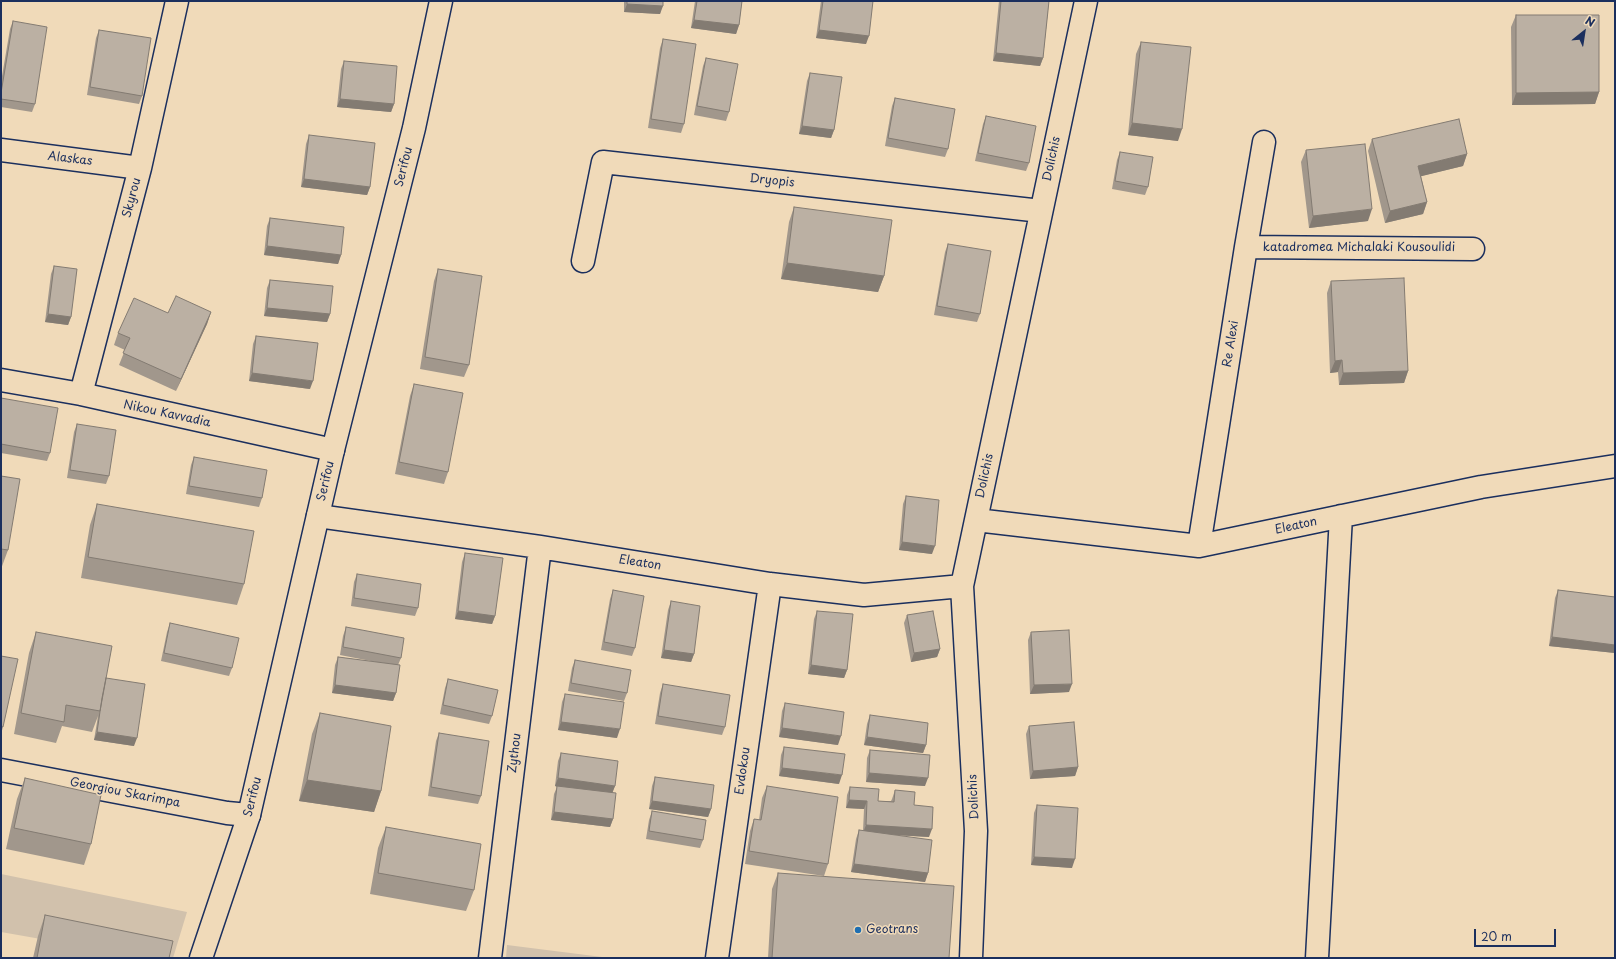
<!DOCTYPE html>
<html>
<head>
<meta charset="utf-8">
<style>
  body { margin:0 }
  #map { position:relative; width:1616px; height:959px; overflow:hidden; background:#f0dab9; font-family:"Playpen Sans",sans-serif }
  canvas { display:block }
  .frame { position:absolute; inset:0; border:2px solid #1b2f5e; pointer-events:none }
  .north { position:absolute; left:1564px; top:12px; width:40px; height:40px; -webkit-text-stroke:3px #f0dab9; paint-order:stroke; rotate:30deg; font-size:11px; font-weight:700; line-height:16px; text-align:center; color:#1b2f5e }
  .north::after { content:''; display:block; margin:auto; width:14px; height:18px; background:#1b2f5e; clip-path:polygon(50% 0,100% 100%,50% 72%,0 100%) }
  .scale { position:absolute; left:1474px; top:929px; width:82px; height:18px; box-sizing:border-box; border:2px solid #1b2f5e; border-top:0; padding-left:5px; font-size:12px; line-height:14px; white-space:nowrap; color:#1b2f5e; -webkit-text-stroke:3px #f0dab9; paint-order:stroke }
</style>
</head>
<body>
<div id="map">
<canvas width="1616" height="959"></canvas>
<div class="frame"></div>
<div class="north">N</div>
<div class="scale">20 m</div>
</div>
<script>
const ctx = document.querySelector('canvas').getContext('2d');
ctx.lineJoin = 'round';
function paint(path, color) { ctx.fillStyle = color; ctx.fill(path, 'evenodd'); }
const poly = rows => new Path2D(rows.map(r => 'M' + r).join(''));
function trace(path, color, width, dash) { ctx.strokeStyle = color; ctx.lineWidth = width; ctx.lineCap = dash ? 'butt' : 'round'; ctx.setLineDash(dash || []); ctx.stroke(path); }
function write(font, color, halo, rows, align = 'center') {
  ctx.font = font + ' "Playpen Sans",sans-serif'; ctx.lineWidth = 3; ctx.setLineDash([]); ctx.textBaseline = 'middle'; ctx.strokeStyle = halo; ctx.fillStyle = color; for (const [text, x, y, turn = 0] of rows) {
    ctx.save(); ctx.translate(x, y); ctx.rotate((+turn || 0) * Math.PI / 180); ctx.textAlign = isNaN(turn) ? turn : align; if (halo) ctx.strokeText(text, 0, 0); ctx.fillText(text, 0, 0); ctx.restore();
  }
}
const green = poly([
  [1,874,187,912,173,958,149,958,1,932],
  [507,945,610,958,506,958]
]);
const street = poly([
  [1,150,140,168],
  [1246,247,1473,249],
  [583,261,603,162,1041,211],
  [1,380,81,394,333,450],
  [81,394,140,168,177,1],
  [318,516,540,547,770,584,864,595,962,586],
  [976,520,1199,546,1481,487,1615,466],
  [1199,546,1246,247,1264,142],
  [1,770,227,813,249,815],
  [490,958,540,547],
  [717,958,770,584],
  [971,958,976,831,962,586,1086,1],
  [1317,958,1341,516]
]);
const secondary = poly([
  [201,958,249,815,333,450,414,128,441,1]
]);
const wall = poly([
  [624,1,663,1,660,14,624,12],
  [695,1,742,1,739,25,736,34,691,28],
  [821,1,873,1,866,44,816,38],
  [999,1,1049,1,1043,58,1040,66,993,61],
  [1516,15,1599,92,1595,104,1512,105,1511,27],
  [13,21,35,104,32,112,1,107,1,82,10,29],
  [99,30,142,96,139,104,87,95,96,38],
  [663,39,684,124,681,133,648,128,660,48],
  [1141,42,1178,141,1128,135,1136,54],
  [706,58,729,112,726,121,694,115,703,66],
  [344,61,394,104,391,112,337,107,341,69],
  [810,73,834,130,831,138,799,134,807,81],
  [895,98,948,149,945,157,885,146,892,106],
  [986,116,1029,163,1026,171,975,161,983,124],
  [309,135,370,187,367,195,301,187,306,144],
  [1372,139,1467,154,1463,166,1421,176,1427,202,1423,214,1385,223,1368,151],
  [1306,150,1368,221,1309,228,1301,162],
  [1120,152,1148,187,1145,195,1112,189,1117,160],
  [794,207,884,276,878,292,781,279,789,222],
  [270,218,341,255,338,264,264,255,267,226],
  [948,244,980,314,977,322,934,315,945,252],
  [54,266,71,317,68,325,45,322,51,274],
  [438,269,469,365,464,377,420,369,434,281],
  [270,280,330,314,327,322,264,316,267,288],
  [1331,281,1408,371,1404,383,1339,385,1338,372,1330,373,1327,293],
  [211,312,207,324,176,391,119,365,125,350,114,345,118,333,168,313],
  [256,336,310,389,249,381,253,344],
  [414,384,448,472,444,484,395,474,410,396],
  [1,398,50,453,47,461,1,453],
  [77,424,109,476,106,484,67,478,74,432],
  [194,457,262,498,259,507,186,494,191,465],
  [1,476,8,550,1,569],
  [906,496,932,554,899,550,903,504],
  [97,504,244,584,237,605,81,578,90,525],
  [465,553,495,616,492,624,455,619,462,562],
  [357,574,418,608,415,616,351,606,354,582],
  [613,590,635,648,632,656,601,650,610,599],
  [1558,590,1615,597,1615,653,1549,646,1555,598],
  [671,601,694,654,691,662,661,658,668,610],
  [817,611,847,670,844,678,808,674,814,619],
  [907,615,940,649,937,657,911,662,904,623],
  [170,623,232,668,229,676,161,661,167,632],
  [346,627,401,658,398,665,396,693,393,701,332,693,335,665,338,657,376,662,340,655,343,636],
  [36,632,106,678,134,746,94,740,98,716,92,732,62,726,56,743,14,734,29,653],
  [1031,632,1069,692,1030,694,1028,640],
  [1,656,3,727,1,734],
  [575,660,627,693,624,701,568,691,572,668],
  [448,679,492,716,489,724,440,714,445,688],
  [663,684,725,727,722,735,655,724,660,693],
  [565,694,617,738,558,730,562,702],
  [785,703,838,745,779,737,782,711],
  [320,713,381,791,374,812,299,801,312,734],
  [870,715,926,745,923,753,864,745,867,724],
  [1029,726,1078,767,1075,776,1030,779,1026,734],
  [439,733,481,796,478,804,428,796,436,741],
  [784,747,839,784,779,776,781,755],
  [870,750,925,786,866,782,867,758],
  [561,753,615,786,612,792,613,819,610,827,551,820,554,794,557,787,555,786,558,761],
  [655,777,711,809,708,817,649,809,652,786],
  [25,778,91,844,84,865,6,849,17,799],
  [767,786,828,864,824,876,745,864,750,831,754,819,759,820,762,798],
  [850,787,878,801,891,801,892,799,895,790,914,805,929,837,893,835,928,873,925,882,851,872,856,839,859,830,863,831,864,809,846,808,847,795],
  [1037,805,1072,868,1031,865,1034,813],
  [652,811,703,840,700,848,646,839,649,820],
  [386,827,474,890,466,911,370,894,378,848],
  [778,873,949,958,768,958,772,889],
  [45,915,169,958,33,958,38,936]
]);
const shadedWall = poly([
  [627,4,663,6,660,14,624,12],
  [694,20,739,25,736,34,691,28],
  [819,30,869,36,866,44,816,38],
  [996,53,1043,58,1040,66,993,61],
  [1599,92,1595,104,1512,105,1516,93],
  [340,99,394,104,391,112,337,107],
  [1132,123,1182,129,1178,141,1128,135],
  [802,126,834,130,831,138,799,134],
  [1467,154,1463,166,1414,178,1418,166],
  [304,179,370,187,367,195,301,187],
  [1427,202,1423,214,1385,223,1390,211],
  [1372,209,1368,221,1309,228,1313,216],
  [267,246,341,255,338,264,264,255],
  [787,263,884,276,878,292,781,279],
  [267,308,330,314,327,322,264,316],
  [211,312,207,324,176,391,181,379],
  [48,314,71,317,68,325,45,322],
  [1342,360,1338,372,1330,373,1335,361],
  [1408,371,1404,383,1339,385,1343,373],
  [252,373,313,381,310,389,249,381],
  [902,542,935,546,932,554,899,550],
  [458,611,495,616,492,624,455,619],
  [1552,637,1615,645,1615,653,1549,646],
  [940,649,937,657,911,662,914,653],
  [664,650,694,654,691,662,661,658],
  [811,665,847,670,844,678,808,674],
  [1072,684,1069,692,1030,694,1034,685],
  [335,685,396,693,393,701,332,693],
  [561,722,620,729,617,738,558,730],
  [782,728,841,736,838,745,779,737],
  [97,732,137,738,134,746,94,740],
  [867,737,926,745,923,753,864,745],
  [1078,767,1075,776,1030,779,1033,771],
  [782,768,842,775,839,784,779,776],
  [869,773,928,778,925,786,866,782],
  [558,778,615,786,612,794,555,786],
  [307,780,381,791,374,812,299,801],
  [849,800,867,801,864,809,846,808],
  [652,801,711,809,708,817,649,809],
  [554,812,613,819,610,827,551,820],
  [866,825,932,829,929,837,863,833],
  [1034,857,1075,859,1072,868,1031,865],
  [854,864,928,873,925,882,851,872]
]);
const building = poly([
  [627,1,663,1,663,6,627,4,627,1],
  [697,1,742,1,739,25,694,20,697,1],
  [823,1,873,1,869,36,819,30,823,1],
  [1001,1,1049,1,1043,58,996,53,1001,1],
  [1516,15,1599,15,1599,92,1516,93,1516,15],
  [13,21,47,27,35,104,1,99,1,93,13,21],
  [99,30,151,38,142,96,90,87,99,30],
  [663,39,696,44,684,124,651,119,663,39],
  [1141,42,1191,47,1182,129,1132,123,1141,42],
  [706,58,738,64,729,112,697,106,706,58],
  [344,61,397,66,394,104,340,99,344,61],
  [810,73,842,77,834,130,802,126,810,73],
  [895,98,955,109,948,149,888,138,895,98],
  [986,116,1036,126,1029,163,978,153,986,116],
  [1459,119,1467,154,1418,166,1427,202,1390,211,1372,139,1459,119],
  [309,135,375,143,370,187,304,179,309,135],
  [1365,144,1372,209,1313,216,1306,150,1365,144],
  [1120,152,1153,157,1148,187,1115,181,1120,152],
  [794,207,892,220,884,276,787,263,794,207],
  [270,218,344,227,341,255,267,246,270,218],
  [948,244,991,251,980,314,937,306,948,244],
  [54,266,77,269,71,317,48,314,54,266],
  [438,269,482,276,469,365,425,357,438,269],
  [1404,278,1408,371,1343,373,1342,360,1335,361,1331,281,1404,278],
  [270,280,333,286,330,314,267,308,270,280],
  [176,296,211,312,181,379,123,353,130,338,118,333,134,298,168,313,176,296],
  [256,336,318,343,313,381,252,373,256,336],
  [414,384,463,393,448,472,399,462,414,384],
  [1,398,58,408,50,453,1,444,1,398],
  [77,424,116,430,109,476,70,470,77,424],
  [194,457,267,470,262,498,189,486,194,457],
  [1,476,20,479,8,550,1,549,1,476],
  [906,496,939,500,935,546,902,542,906,496],
  [97,504,254,531,244,584,88,557,97,504],
  [465,553,503,558,495,616,458,611,465,553],
  [357,574,421,584,418,608,354,598,357,574],
  [613,590,644,596,635,648,604,642,613,590],
  [1558,590,1615,597,1615,645,1552,637,1558,590],
  [671,601,700,606,694,654,664,650,671,601],
  [817,611,853,614,847,670,811,665,817,611],
  [933,611,940,649,914,653,907,615,933,611],
  [170,623,239,638,232,668,164,653,170,623],
  [346,627,404,638,401,658,343,647,346,627],
  [1069,630,1072,684,1034,685,1031,632,1069,630],
  [36,632,112,646,100,711,66,705,64,722,21,713,36,632],
  [1,656,18,659,3,727,1,726,1,656],
  [338,657,400,665,396,693,335,685,338,657],
  [575,660,631,670,627,693,571,683,575,660],
  [106,678,145,684,137,738,97,732,102,698,106,678],
  [448,679,498,690,492,716,443,705,448,679],
  [663,684,730,695,725,727,658,716,663,684],
  [565,694,624,702,620,729,561,722,565,694],
  [785,703,844,712,841,736,782,728,785,703],
  [320,713,391,726,381,791,307,780,320,713],
  [870,715,928,723,926,745,867,737,870,715],
  [1074,722,1078,767,1033,771,1029,726,1074,722],
  [439,733,489,741,481,796,431,787,439,733],
  [784,747,845,754,842,775,782,768,784,747],
  [870,750,930,755,928,778,869,773,870,750],
  [561,753,618,761,615,786,558,778,561,753],
  [655,777,714,785,711,809,652,801,655,777],
  [25,778,101,795,91,844,14,828,25,778],
  [557,786,616,793,613,819,554,812,557,786],
  [767,786,838,797,828,864,749,851,754,819,761,820,767,786],
  [850,787,879,789,878,801,894,802,895,790,915,792,914,805,933,807,932,829,866,825,867,801,849,800,850,787],
  [1037,805,1078,808,1075,859,1034,857,1037,805],
  [652,811,706,820,703,840,649,831,652,811],
  [386,827,481,844,474,890,378,873,386,827],
  [859,830,932,840,928,873,854,864,859,830],
  [778,873,954,886,949,958,772,958,778,873],
  [45,915,173,941,169,958,37,958,45,915]
]);
const markers = [
  [858,930,4,"#1f6fb2"]
];
const streetNames = [
  ["Alaskas",70,159,7],
  ["Dolichis",1052,159,-78],
  ["Serifou",404,167,-76],
  ["Dryopis",772,181,6],
  ["Skyrou",132,198,-75],
  ["katadromea Michalaki Kousoulidi",1359,248],
  ["Re Alexi",1231,344,-81],
  ["Nikou Kavvadia",167,414,12],
  ["Dolichis",985,476,-78],
  ["Serifou",326,481,-77],
  ["Eleaton",1296,526,-12],
  ["Eleaton",640,563,9],
  ["Zythou",515,753,-83],
  ["Evdokou",743,771,-82],
  ["Georgiou Skarimpa",125,793,11],
  ["Serifou",253,797,-76],
  ["Dolichis",974,797,-93]
];
const poiNames = [
  ["Geotrans",866,930]
];
paint(green, '#d1c1ac');
trace(street, '#1b2f5e', 25);
trace(secondary, '#1b2f5e', 25);
trace(street, '#f0dab9', 22);
trace(secondary, '#f0dab9', 22);
paint(wall, '#a1978c');
paint(shadedWall, '#837b72');
paint(building, '#bbb0a3');
trace(building, '#837b72', 1);
for (const [x, y, r, color] of markers) { const dot = new Path2D(); dot.arc(x, y, r, 0, 2 * Math.PI); ctx.fillStyle = color; ctx.fill(dot); trace(dot, '#f0dab9', 1.5); }
write('12px', '#1b2f5e', '#f0dab9', streetNames);
write('12px', '#1b2f5e', '#f0dab9', poiNames, 'left');
</script>
</body>
</html>
